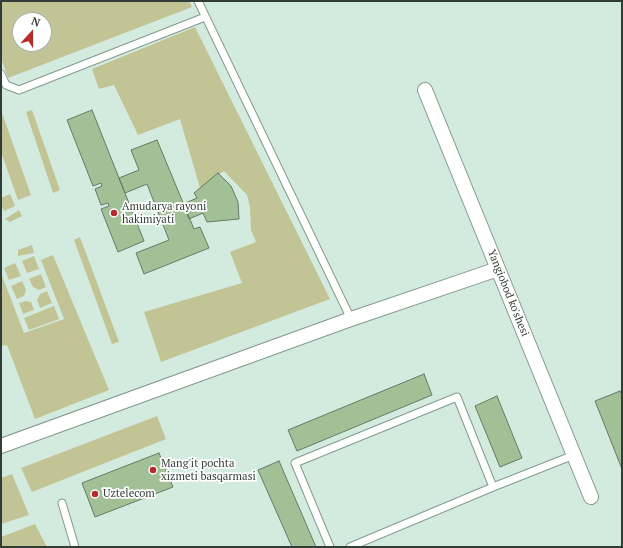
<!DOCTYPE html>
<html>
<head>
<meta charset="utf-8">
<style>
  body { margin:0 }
  #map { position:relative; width:623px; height:548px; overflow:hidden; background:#d3ebdf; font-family:"PT Serif",serif }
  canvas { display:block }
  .frame { position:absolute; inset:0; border:2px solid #333d38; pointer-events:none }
  .north { position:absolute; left:12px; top:12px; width:40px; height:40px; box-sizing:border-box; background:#fff; border:1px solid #adb1af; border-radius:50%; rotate:21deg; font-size:11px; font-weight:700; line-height:16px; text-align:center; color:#333d38 }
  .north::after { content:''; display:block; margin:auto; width:14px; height:18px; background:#b9292c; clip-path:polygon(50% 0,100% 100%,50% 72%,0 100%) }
</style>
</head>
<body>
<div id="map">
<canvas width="623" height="548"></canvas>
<div class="frame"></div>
<div class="north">N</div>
</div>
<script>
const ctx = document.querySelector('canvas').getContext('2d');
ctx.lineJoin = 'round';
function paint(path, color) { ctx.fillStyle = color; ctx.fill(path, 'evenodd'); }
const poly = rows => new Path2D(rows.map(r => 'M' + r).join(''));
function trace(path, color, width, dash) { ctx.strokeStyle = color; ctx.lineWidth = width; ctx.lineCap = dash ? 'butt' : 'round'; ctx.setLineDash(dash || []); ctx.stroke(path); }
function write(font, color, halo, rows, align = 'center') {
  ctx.font = font + ' "PT Serif",serif'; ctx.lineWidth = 3.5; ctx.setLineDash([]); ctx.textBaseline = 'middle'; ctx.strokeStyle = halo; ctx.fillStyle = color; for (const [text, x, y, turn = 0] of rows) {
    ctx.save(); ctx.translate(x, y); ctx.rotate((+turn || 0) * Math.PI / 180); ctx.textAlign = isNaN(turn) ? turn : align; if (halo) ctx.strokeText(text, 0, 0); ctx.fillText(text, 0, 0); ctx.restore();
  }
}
const green = poly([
  [1,1,189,1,192,7,8,78,1,58],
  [20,20,44,20,44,44,20,44],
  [195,27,330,299,161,362,144,312,242,283,230,252,256,242,251,230,250,207,247,195,224,171,200,188,180,119,138,135,114,85,99,89,92,69],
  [1,110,31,195,18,200,1,152],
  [32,110,60,190,53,193,26,112],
  [10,194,15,206,4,211,1,204,1,198],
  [19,210,22,216,10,222,5,219],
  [80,237,119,342,112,344,74,240],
  [32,245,34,253,18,256,18,250],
  [53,255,109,390,35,419,7,345,1,346,1,273,24,333,64,319,41,260],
  [34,256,39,269,27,273,22,261],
  [15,263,21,276,9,280,4,268],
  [41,274,46,287,39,290,33,287,29,279],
  [22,281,26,290,24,296,17,299,11,286],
  [47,291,52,303,40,308,37,300,40,294],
  [26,301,31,302,34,310,23,314,19,303],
  [54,306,59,319,29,330,24,318],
  [157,416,166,439,32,492,21,468],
  [12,474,29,515,1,524,1,478],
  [35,524,47,547,1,547,1,537]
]);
const building = poly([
  [92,110,144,241,118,252,101,209,109,206,108,203,101,205,95,189,102,186,101,183,93,186,67,120,92,110],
  [157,140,194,229,200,227,209,248,144,274,136,253,169,240,147,184,125,193,119,178,139,170,131,150,157,140],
  [218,173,231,186,238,202,239,219,207,222,203,213,189,219,183,204,197,198,194,193,218,173],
  [424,374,432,395,297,451,288,430,424,374],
  [620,391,622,396,622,469,595,401,620,391],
  [497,396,522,458,500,467,475,406,497,396],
  [159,453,173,487,95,517,82,483,159,453],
  [279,461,316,547,292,547,258,470,279,461]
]);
const lane = poly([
  [198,1,351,319],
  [1,74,6,85,19,90,205,17],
  [62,503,75,547],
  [330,547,295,463,457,397,493,487],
  [350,547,493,487,574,455]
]);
const street = poly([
  [425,90,591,497],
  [1,446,351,319,498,269]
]);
const markers = [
  [114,213,4,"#b9292c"],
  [153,470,4,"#b9292c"],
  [95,494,4,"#b9292c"]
];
const poiNames = [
  ["Amudarya rayoni",122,207],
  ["hakimiyati",122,220],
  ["Mang'it pochta",161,464],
  ["xizmeti basqarmasi",161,477],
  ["Uztelecom",103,494]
];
const streetNames = [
  ["Yangiobod ko'shesi",508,293,68]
];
paint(green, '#c2c496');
paint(building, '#a1c096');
trace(building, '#6a7766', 1);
trace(lane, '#83998f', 9);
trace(street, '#83998f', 16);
trace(lane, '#fff', 7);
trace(street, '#fff', 14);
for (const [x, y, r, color] of markers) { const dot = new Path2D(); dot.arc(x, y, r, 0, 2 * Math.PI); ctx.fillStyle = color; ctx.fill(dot); trace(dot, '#fff', 1.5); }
write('11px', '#333d38', '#fff', poiNames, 'left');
write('11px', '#333d38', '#fff', streetNames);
</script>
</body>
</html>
